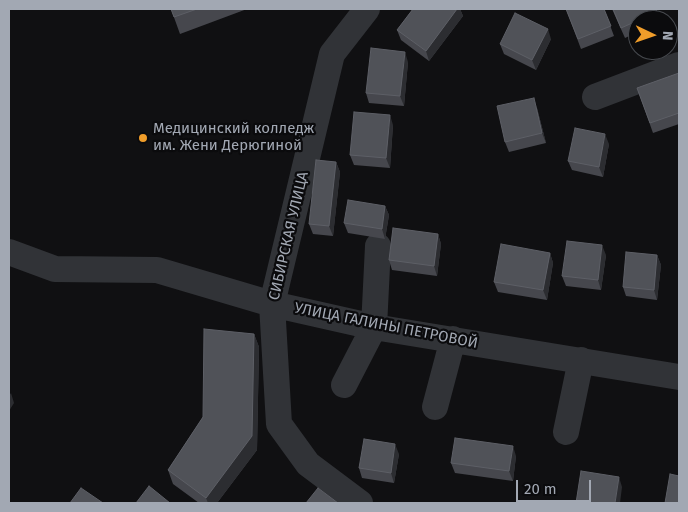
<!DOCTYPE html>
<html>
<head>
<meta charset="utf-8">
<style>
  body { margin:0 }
  #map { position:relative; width:688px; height:512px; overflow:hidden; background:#101012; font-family:"Fira Sans",sans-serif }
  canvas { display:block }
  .frame { position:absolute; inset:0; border:10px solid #a2a8b3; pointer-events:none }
  .north { position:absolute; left:628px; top:10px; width:50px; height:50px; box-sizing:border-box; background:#0b0b0d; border:1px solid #474a4f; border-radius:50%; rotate:93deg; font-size:14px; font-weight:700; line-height:20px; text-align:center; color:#a2a8b3 }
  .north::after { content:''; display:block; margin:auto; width:18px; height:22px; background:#f09d2a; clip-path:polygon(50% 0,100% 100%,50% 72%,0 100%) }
  .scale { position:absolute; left:516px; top:480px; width:75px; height:22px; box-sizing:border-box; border:2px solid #a2a8b3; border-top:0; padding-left:6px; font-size:15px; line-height:18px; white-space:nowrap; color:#a2a8b3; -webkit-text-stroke:4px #0b0b0d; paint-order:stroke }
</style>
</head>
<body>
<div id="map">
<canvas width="688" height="512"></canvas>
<div class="frame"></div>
<div class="north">N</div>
<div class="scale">20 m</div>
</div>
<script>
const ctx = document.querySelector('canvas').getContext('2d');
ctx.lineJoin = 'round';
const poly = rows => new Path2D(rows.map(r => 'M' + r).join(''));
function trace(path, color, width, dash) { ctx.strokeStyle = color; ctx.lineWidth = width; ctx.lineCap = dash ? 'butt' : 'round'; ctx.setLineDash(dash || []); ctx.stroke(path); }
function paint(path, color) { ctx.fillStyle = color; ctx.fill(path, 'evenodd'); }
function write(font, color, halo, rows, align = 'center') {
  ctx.font = font + ' "Fira Sans",sans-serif'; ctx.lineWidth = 4.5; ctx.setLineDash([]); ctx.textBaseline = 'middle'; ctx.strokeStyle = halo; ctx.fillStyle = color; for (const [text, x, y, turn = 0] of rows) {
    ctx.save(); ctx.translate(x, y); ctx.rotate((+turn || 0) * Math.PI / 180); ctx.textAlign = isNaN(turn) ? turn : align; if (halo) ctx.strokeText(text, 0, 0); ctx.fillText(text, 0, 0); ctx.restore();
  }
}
const minor = poly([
  [595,97,679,65],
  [9,252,55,269,157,270,272,304,374,327,679,377],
  [344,385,374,327,378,246],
  [435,407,453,339],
  [566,432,581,360],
  [360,503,308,464,279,424,272,304,332,54,367,9]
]);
const wall = poly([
  [171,9,247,9,180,34],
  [413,9,460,9,463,16,429,61,401,40,397,30],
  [566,9,604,9,614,36,581,49],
  [612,9,656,9,660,20,638,20,638,32,625,38],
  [551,39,536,70,504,54,500,44],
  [408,62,404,106,369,103,366,93],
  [679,73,679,124,653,133,637,88],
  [537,108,546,143,509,152,505,142],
  [393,125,390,168,354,165,350,155],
  [609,144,603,177,572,170,568,161],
  [336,162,340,172,333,236,313,234,309,224],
  [385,206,389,215,385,239,348,233,344,223],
  [438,234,441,244,437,276,392,270,389,260],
  [550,253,553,263,547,300,498,292,494,282],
  [606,255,601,290,566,286,562,276],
  [657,255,661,265,657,300,626,296,623,287],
  [254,334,259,347,257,450,217,503,199,503,173,484,168,470,203,417],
  [399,454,394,483,362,478,359,468],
  [516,456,513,481,455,473,451,463]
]);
const shadedWall = poly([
  [457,9,460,9,463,16,429,61,426,51],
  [548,29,551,39,536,70,532,60],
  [405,52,408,62,404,106,400,96],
  [534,98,537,108,546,143,542,133],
  [390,115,393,125,390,168,386,158],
  [605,134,609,144,603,177,599,167],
  [336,162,340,172,333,236,329,226],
  [385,206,389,215,385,239,382,229],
  [438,234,441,244,437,276,434,266],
  [602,245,606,255,601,290,598,280],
  [550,253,553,263,547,300,543,290],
  [657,255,661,265,657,300,654,290],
  [254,334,259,347,257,450,217,503,208,503,206,498],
  [11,393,14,403,9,411,9,396],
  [395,444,399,454,394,483,391,473],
  [513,446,516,456,513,481,509,471],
  [619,477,622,487,620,503,615,503]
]);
const building = poly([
  [171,9,197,9,174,17,171,9],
  [413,9,457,9,426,51,397,30,413,9],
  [566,9,604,9,611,26,578,39,566,9],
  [613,9,656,9,657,12,621,28,613,9],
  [515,13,548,29,532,60,500,44,515,13],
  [371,48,405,52,400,96,366,93,371,48],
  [679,73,679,113,650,123,637,88,679,73],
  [534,98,542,133,505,142,497,106,534,98],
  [354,112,390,115,386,158,350,155,354,112],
  [575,128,605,134,599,167,568,161,575,128],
  [316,160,336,162,329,226,309,224,316,160],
  [348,200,385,206,382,229,344,223,348,200],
  [393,228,438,234,434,266,389,260,393,228],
  [567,241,602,245,598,280,562,276,567,241],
  [501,244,550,253,543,290,494,282,501,244],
  [626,252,657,255,654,290,623,287,626,252],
  [204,329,254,334,252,436,206,498,168,470,203,417,204,329],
  [455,438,513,446,509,471,451,463,455,438],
  [364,439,395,444,391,473,359,468,364,439],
  [581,471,619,477,615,503,576,503,581,471],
  [670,474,679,476,679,503,665,503,670,474],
  [149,486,170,503,136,503,149,486],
  [81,488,103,503,70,503,81,488],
  [318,488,338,503,306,503,318,488]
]);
const markers = [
  [143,138,5,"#f09d2a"]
];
const poiNames = [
  ["Медицинский колледж",153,129],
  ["им. Жени Дерюгиной",153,146]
];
const streetNames = [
  ["СИБИРСКАЯ УЛИЦА",289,236,-77],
  ["УЛИЦА ГАЛИНЫ ПЕТРОВОЙ",386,326,11]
];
trace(minor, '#313337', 26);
paint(wall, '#46474d');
paint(shadedWall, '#2c2d31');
paint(building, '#505258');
trace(building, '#5d5f66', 1);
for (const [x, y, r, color] of markers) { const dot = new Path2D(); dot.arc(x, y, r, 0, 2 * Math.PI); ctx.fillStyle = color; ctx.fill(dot); trace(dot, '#0b0b0d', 2); }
write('15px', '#a2a8b3', '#0b0b0d', poiNames, 'left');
write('15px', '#a2a8b3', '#0b0b0d', streetNames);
</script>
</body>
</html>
